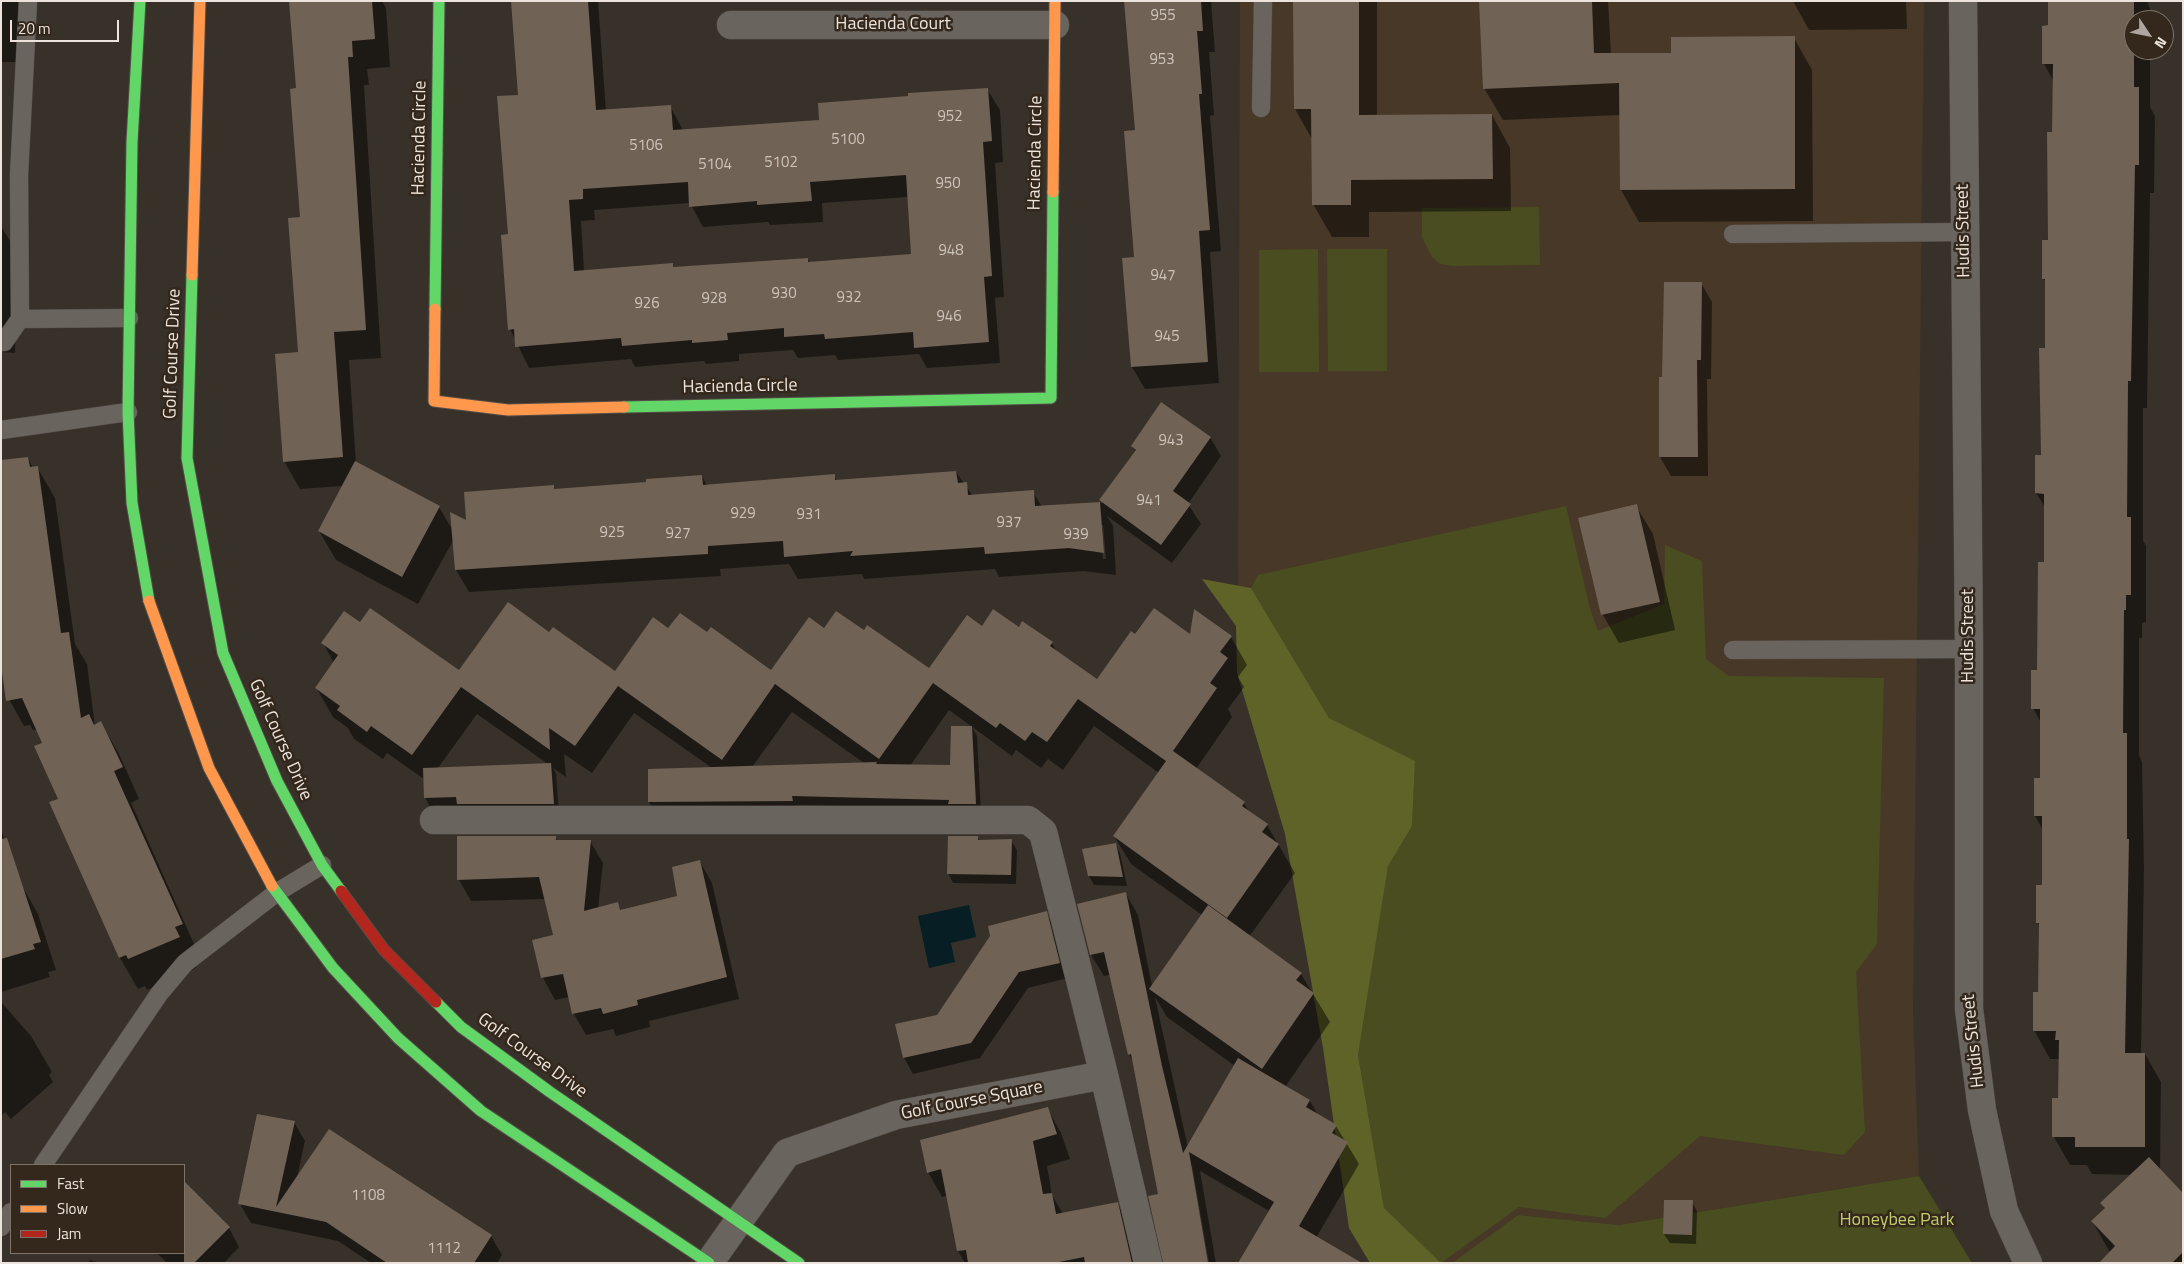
<!DOCTYPE html>
<html>
<head>
<meta charset="utf-8">
<style>
  body { margin:0 }
  #map { position:relative; width:2184px; height:1264px; overflow:hidden; background:#38312a; font-family:"Titillium Web",sans-serif }
  canvas { display:block }
  .frame { position:absolute; inset:0; border:2px solid #ece4dc; pointer-events:none }
  .legend { position:absolute; left:10px; top:1164px; width:175px; height:90px; box-sizing:border-box; background:#34271b; border:1px solid #7e7368; margin:0; padding:6px 9px; list-style:none; font-size:15px; color:#ece4dc }
  .legend li { display:flex; align-items:center; gap:10px; height:25px }
  .legend b { width:25px; border:1px solid #7e7368 }
  .north { position:absolute; left:2124px; top:10px; width:50px; height:50px; box-sizing:border-box; background:#34271b; border:1px solid #7e7368; border-radius:50%; rotate:124deg; font-size:14px; font-weight:700; line-height:20px; text-align:center; color:#ece4dc }
  .north::after { content:''; display:block; margin:auto; width:18px; height:22px; background:#ada59e; clip-path:polygon(50% 0,100% 100%,50% 72%,0 100%) }
  .scale { position:absolute; left:10px; top:20px; width:109px; height:22px; box-sizing:border-box; border:2px solid #ece4dc; border-top:0; padding-left:6px; font-size:15px; line-height:18px; white-space:nowrap; color:#ece4dc; -webkit-text-stroke:4px #34271b; paint-order:stroke }
</style>
</head>
<body>
<div id="map">
<canvas width="2184" height="1264"></canvas>
<div class="frame"></div>
<ul class="legend">
<li><b style="height:6px;background:#63d668"></b>Fast</li>
<li><b style="height:6px;background:#ff974d"></b>Slow</li>
<li><b style="height:6px;background:#b3261e"></b>Jam</li>
</ul>
<div class="north">N</div>
<div class="scale">20 m</div>
</div>
<script>
const ctx = document.querySelector('canvas').getContext('2d');
ctx.lineJoin = 'round';
function paint(path, color) { ctx.fillStyle = color; ctx.fill(path, 'evenodd'); }
const poly = rows => new Path2D(rows.map(r => 'M' + r).join(''));
function trace(path, color, width, dash) { ctx.strokeStyle = color; ctx.lineWidth = width; ctx.lineCap = dash ? 'butt' : 'round'; ctx.setLineDash(dash || []); ctx.stroke(path); }
function write(font, color, halo, rows, align = 'center') {
  ctx.font = font + ' "Titillium Web",sans-serif'; ctx.lineWidth = 5; ctx.setLineDash([]); ctx.textBaseline = 'middle'; ctx.strokeStyle = halo; ctx.fillStyle = color; for (const [text, x, y, turn = 0] of rows) {
    ctx.save(); ctx.translate(x, y); ctx.rotate((+turn || 0) * Math.PI / 180); ctx.textAlign = isNaN(turn) ? turn : align; if (halo) ctx.strokeText(text, 0, 0); ctx.fillText(text, 0, 0); ctx.restore();
  }
}
const built = poly([
  [1240,1,1924,1,1913,1010,1919,1176,1619,1225,1518,1215,1452,1263,1421,1263,1367,1213,1238,596]
]);
const green = poly([
  [1539,207,1540,265,1453,266,1440,264,1432,257,1422,237,1422,208],
  [1318,249,1319,372,1259,372,1259,250],
  [1327,249,1387,249,1387,371,1328,371],
  [1566,506,1590,609,1598,631,1664,604,1665,545,1702,561,1706,659,1729,676,1884,678,1877,944,1856,972,1865,1132,1844,1155,1700,1136,1605,1218,1519,1207,1441,1263,1384,1208,1358,1055,1388,865,1412,826,1415,761,1329,718,1251,588,1258,575],
  [1919,1176,1972,1263,1452,1263,1518,1215,1619,1225]
]);
const forest = poly([
  [1202,579,1251,588,1329,718,1415,761,1412,826,1388,866,1358,1055,1384,1208,1441,1263,1370,1263,1349,1228,1323,1048,1285,834,1237,673,1236,626]
]);
const water = poly([
  [969,905,976,937,951,943,955,962,929,968,918,916]
]);
const shadow = poly([
  [1,1,21,1,19,62,1,62],
  [291,1,382,1,386,8,390,67,367,69,369,85,364,85,381,358,349,360,356,463,439,507,453,531,468,523,553,487,555,490,647,483,702,476,707,486,834,475,837,481,956,472,973,496,1033,492,1042,507,1102,503,1100,500,1136,452,1132,446,1210,437,1221,456,1188,504,1201,524,1172,563,1107,516,1113,526,1116,575,1083,571,999,577,995,569,864,579,862,574,798,579,789,564,720,569,721,576,469,592,456,570,454,539,418,604,336,560,319,531,343,486,300,489,284,461,299,353,301,218,297,89],
  [1101,525,1103,525,1106,559,1103,559],
  [512,1,598,1,606,111,670,106,683,130,820,121,987,89,1000,110,1003,162,995,163,1004,297,995,298,1000,363,927,368,919,354,838,360,835,355,798,358,793,350,739,354,739,361,706,364,704,361,635,367,631,359,529,368,510,329,509,235,519,96],
  [908,197,913,255,810,263,807,259,674,268,672,264,584,271,581,221,595,220,594,210,690,203,703,227,768,222,770,225,823,222,822,203],
  [1125,1,1211,1,1215,52,1209,52,1214,115,1210,116,1221,251,1210,252,1219,383,1145,389,1132,367,1123,259,1135,259,1136,131],
  [1294,1,1377,1,1377,116,1492,115,1510,148,1511,211,1369,212,1369,237,1332,237,1313,204,1312,139,1295,109],
  [1480,1,1608,1,1611,54,1672,54,1794,38,1812,70,1813,221,1639,222,1621,190,1620,115,1503,120,1484,88],
  [1906,1,1907,29,1809,30,1793,1],
  [2049,1,2147,1,2150,9,2150,20,2134,20,2134,50,2150,50,2150,107,2155,116,2154,193,2150,193,2147,408,2143,408,2143,540,2146,546,2146,622,2142,623,2142,638,2139,638,2139,755,2142,762,2144,868,2141,1054,2145,1054,2161,1082,2160,1171,2183,1196,2183,1263,2116,1263,2092,1221,2105,1209,2102,1203,2132,1175,2092,1174,2087,1165,2070,1165,2054,1137,2059,1100,2060,1059,2050,1059,2034,1030,2040,993,2040,928,2038,923,2043,886,2043,830,2035,816,2035,779,2041,779,2041,723,2033,708,2038,671,2045,563,2046,509,2036,493,2042,456,2046,350,2047,284,2043,278,2049,241,2053,134,2054,82,2044,64,2049,27],
  [1,226,18,254,15,353,1,352],
  [1701,283,1712,302,1711,379,1707,379,1708,476,1671,476,1660,457,1664,378],
  [28,458,33,468,37,467,55,498,75,644,87,664,95,726,101,723,119,754,139,799,131,803,199,955,192,959,196,968,147,990,145,986,138,989,120,958,51,803,60,799,44,743,37,730,33,730,30,725,24,726,6,694],
  [1636,506,1653,534,1675,630,1619,643,1603,615,1580,519],
  [360,624,459,671,550,633,615,673,669,630,708,634,772,672,825,630,864,632,929,670,982,627,1019,629,1052,643,1057,653,1097,681,1135,636,1231,637,1247,665,1238,677,1244,687,1228,709,1232,717,1196,769,1244,803,1249,812,1267,825,1295,873,1249,937,1301,974,1330,1022,1285,1087,1310,1101,1318,1115,1336,1126,1359,1164,1316,1238,1200,1171,1216,1263,1209,1263,1192,1166,1189,1163,1160,1195,1133,1062,1129,1054,1110,975,1104,976,1091,955,1079,905,1126,894,1138,915,1152,986,1202,915,1131,864,1114,836,1159,773,1094,726,1063,770,1048,759,1041,768,1016,750,1012,756,949,710,910,766,951,767,972,727,977,736,981,813,952,809,797,805,797,810,654,811,649,802,712,768,634,713,592,773,564,754,566,777,553,768,556,773,559,813,430,807,425,797,424,779,387,753,383,759,354,739,348,728,333,717,317,689,334,663,323,643],
  [792,712,864,763,752,767],
  [477,714,548,764,438,768],
  [1155,997,1167,1017,1235,1066,1188,1148],
  [1,829,20,887,22,886,38,914,56,970,48,972,50,977,1,992],
  [555,837,558,841,590,841,603,863,598,909,617,904,621,911,678,897,700,862,712,883,739,999,649,1021,650,1027,616,1036,613,1029,586,1035,574,1014,569,997,555,1000,543,978,534,941,555,936,545,899,471,901,459,880],
  [977,837,980,841,1011,840,1017,850,1016,884,953,883,948,873],
  [1115,844,1120,853,1127,886,1094,885,1089,876],
  [1046,913,1055,928,1068,978,1028,988,980,1058,913,1074,904,1058,896,1025,938,1016],
  [1,1002,31,1036,52,1072,49,1075,53,1082,11,1119,5,1112,1,1116],
  [1047,1108,1061,1133,1070,1159,1047,1166,1052,1195,1063,1214,1117,1203,1131,1228,1139,1263,965,1263,958,1251,948,1195,942,1197,928,1172],
  [294,1122,305,1141,297,1178,491,1236,502,1255,497,1263,371,1263,338,1241,251,1223,240,1204],
  [184,1183,229,1228,239,1247,224,1263,167,1263,157,1253,184,1253],
  [1692,1202,1697,1211,1696,1244,1670,1243,1664,1234],
  [90,1260,99,1263,89,1263]
]);
const building = poly([
  [289,1,372,1,375,39,352,41,353,57,348,57,366,330,334,332,343,457,283,462,275,354,298,352,288,218,300,217,290,89,296,88],
  [511,1,588,1,596,110,671,105,673,130,819,120,818,103,908,96,908,93,988,88,992,141,983,142,992,276,984,277,989,342,914,348,913,332,825,339,824,334,784,337,784,328,727,333,728,340,692,343,692,340,622,346,621,338,515,347,514,329,508,330,501,235,508,234,497,96,518,95],
  [906,175,911,254,808,262,808,258,673,267,673,263,574,271,569,200,583,199,583,189,688,182,689,207,757,201,757,205,812,201,810,182],
  [1124,1,1201,1,1203,31,1197,31,1202,94,1199,94,1210,230,1199,231,1208,362,1131,367,1122,258,1134,257,1124,131,1135,130],
  [1293,1,1359,1,1359,115,1492,114,1493,179,1351,180,1351,205,1312,205,1311,109,1294,109],
  [1479,1,1592,1,1594,53,1671,53,1671,37,1795,36,1795,189,1620,190,1619,83,1483,89],
  [2048,1,2134,1,2134,87,2139,87,2139,165,2135,165,2131,381,2128,381,2127,517,2131,517,2131,595,2126,595,2126,610,2124,610,2123,733,2127,733,2127,839,2129,839,2125,1053,2145,1053,2145,1147,2075,1147,2075,1137,2052,1137,2052,1098,2058,1098,2059,1040,2055,1040,2056,1031,2033,1031,2033,992,2038,992,2039,923,2036,923,2036,885,2042,885,2042,816,2034,816,2034,778,2040,778,2040,709,2031,709,2031,670,2037,670,2038,562,2044,562,2044,494,2035,493,2035,455,2041,455,2039,348,2045,348,2045,279,2042,279,2042,240,2048,240,2047,132,2052,132,2053,64,2042,64,2042,26,2048,25],
  [1664,282,1702,282,1701,360,1697,360,1698,457,1659,457,1659,377,1662,377],
  [1161,402,1211,437,1173,491,1191,504,1161,545,1099,500,1136,450,1131,446],
  [28,457,30,467,38,466,61,633,69,632,81,718,89,714,94,725,101,721,123,767,114,771,183,924,175,927,180,937,128,959,126,955,119,958,49,802,58,799,34,746,42,743,22,698,6,701,1,664,1,460],
  [355,461,440,506,402,577,318,531],
  [956,471,958,483,967,482,968,495,1034,490,1035,506,1100,502,1104,553,1069,548,985,554,984,547,850,556,853,551,784,557,783,541,708,546,708,554,455,570,450,512,466,520,464,492,554,485,554,489,646,482,646,479,702,475,703,485,835,474,835,480],
  [1637,504,1660,602,1601,615,1578,518],
  [508,602,549,632,553,627,615,671,653,617,668,628,680,613,707,632,711,627,771,670,809,617,824,628,836,611,864,630,867,625,929,668,967,615,982,626,993,609,1019,627,1022,621,1053,642,1050,646,1097,679,1131,631,1135,634,1154,608,1190,634,1194,609,1232,636,1220,652,1228,658,1210,683,1217,688,1173,751,1245,802,1242,806,1268,824,1262,832,1279,844,1227,918,1113,836,1166,761,1078,699,1047,742,1032,732,1025,741,1000,723,996,728,933,683,879,759,775,684,722,760,618,686,575,746,549,728,550,750,461,687,412,755,371,726,367,732,337,710,340,706,315,688,338,655,321,643,344,611,360,622,370,608,459,670],
  [951,726,972,726,976,804,948,804,949,800,792,796,793,801,648,802,648,769,877,762,876,764,950,765],
  [551,763,554,804,457,804,456,797,424,798,423,768],
  [457,836,556,836,556,840,591,840,584,911,618,902,620,910,677,896,672,867,700,860,727,977,637,1000,638,1005,603,1014,601,1008,572,1014,563,974,541,978,532,940,553,935,539,877,457,880],
  [948,836,978,836,978,840,1012,839,1011,875,947,874],
  [7,838,41,942,33,944,35,949,1,959,1,839],
  [1116,843,1123,877,1088,876,1082,849],
  [1126,892,1162,1066,1183,1153,1238,1058,1310,1100,1306,1107,1337,1125,1332,1133,1348,1142,1299,1226,1362,1263,1238,1263,1274,1202,1189,1152,1208,1263,1163,1263,1148,1196,1158,1194,1131,1054,1128,1055,1104,952,1090,955,1077,904],
  [1208,905,1302,973,1296,980,1314,993,1262,1069,1149,989],
  [1047,911,1060,963,1019,972,971,1043,903,1058,895,1024,937,1015,990,936,988,926],
  [1048,1107,1057,1134,1033,1141,1043,1194,1052,1193,1056,1214,1118,1202,1132,1263,1085,1263,1084,1257,1054,1263,968,1263,966,1250,957,1251,941,1169,927,1173,920,1140],
  [257,1114,295,1121,276,1207,329,1129,492,1235,474,1263,387,1263,326,1222,238,1204],
  [2149,1157,2183,1193,2183,1252,2172,1263,2099,1263,2115,1246,2091,1221,2105,1208,2100,1203],
  [184,1181,230,1227,194,1263,184,1263],
  [1664,1200,1693,1200,1692,1235,1663,1234]
]);
const lane = poly([
  [28,1,19,175,20,319,129,318],
  [1261,108,1263,1],
  [1733,234,1964,232],
  [1,342,4,342,20,319],
  [1,430,128,412],
  [1733,650,1969,649],
  [43,1165,159,994,185,963,276,893,322,865],
  [1,1227,11,1212]
]);
const street = poly([
  [1963,1,1969,649,1969,1009,1982,1110,2004,1211,2028,1263],
  [731,25,1055,25],
  [434,820,1028,820,1043,832,1104,1075],
  [709,1263,787,1153,896,1115,1104,1075,1148,1263]
]);
const fast = poly([
  [140,1,132,142,128,412,132,503,149,601],
  [192,275,187,458,223,653,277,781,322,865,341,891],
  [435,309,439,1],
  [624,407,1051,398,1053,192],
  [272,886,333,968,398,1038,481,1111,709,1263],
  [436,1002,461,1027,550,1092,799,1263]
]);
const slow = poly([
  [1053,192,1055,1],
  [192,275,200,1],
  [435,309,434,401,508,410,624,407],
  [149,601,209,768,272,886]
]);
const jam = poly([
  [341,891,384,950,436,1002]
]);
const numberNames = [
  ["955",1163,16],
  ["953",1162,60],
  ["952",950,117],
  ["5100",848,140],
  ["5106",646,146],
  ["5102",781,163],
  ["5104",715,165],
  ["950",948,184],
  ["948",951,251],
  ["947",1163,276],
  ["930",784,294],
  ["932",849,298],
  ["928",714,299],
  ["926",647,304],
  ["946",949,317],
  ["945",1167,337],
  ["943",1171,441],
  ["941",1149,501],
  ["929",743,514],
  ["931",809,515],
  ["937",1009,523],
  ["925",612,533],
  ["927",678,534],
  ["939",1076,535],
  ["1108",368,1196],
  ["1112",444,1249]
];
const streetNames = [
  ["Hacienda Court",893,25],
  ["Hacienda Circle",420,138,-89],
  ["Hacienda Circle",1036,153,-89],
  ["Hudis Street",1964,231,-91],
  ["Golf Course Drive",173,354,-88],
  ["Hacienda Circle",740,387,-1],
  ["Hudis Street",1969,636,-90],
  ["Golf Course Drive",280,740,66],
  ["Hudis Street",1974,1041,-96],
  ["Golf Course Drive",532,1056,36],
  ["Golf Course Square",972,1101,-11]
];
const parkNames = [
  ["Honeybee Park",1897,1221]
];
paint(built, '#483827');
paint(green, '#494d20');
paint(forest, '#5f6327');
paint(water, '#071e25');
paint(shadow, '#0007');
paint(building, '#706255');
trace(lane, '#544e48', 19);
trace(street, '#544e48', 29);
trace(fast, '#544e48', 13);
trace(slow, '#544e48', 13);
trace(jam, '#544e48', 13);
trace(lane, '#6a645f', 18);
trace(street, '#6a645f', 28);
trace(fast, '#63d668', 11);
trace(slow, '#ff974d', 11);
trace(jam, '#b3261e', 11);
write('15px', '#cdc4ba', null, numberNames);
write('18px', '#ece4dc', '#34271b', streetNames);
write('18px', '#c2cd6c', '#34271b', parkNames);
</script>
</body>
</html>
